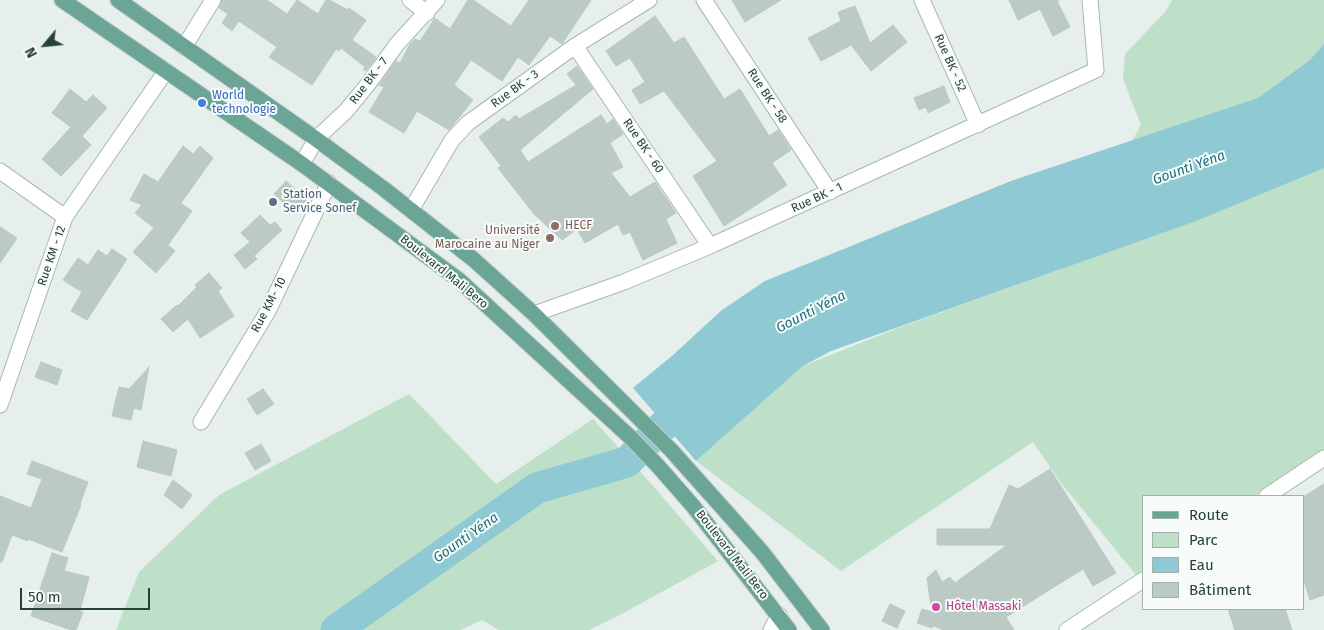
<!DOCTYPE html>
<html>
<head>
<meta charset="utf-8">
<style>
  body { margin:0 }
  #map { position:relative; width:1324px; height:630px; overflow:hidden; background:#e6efeb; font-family:"Fira Sans",sans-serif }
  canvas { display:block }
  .legend { position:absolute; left:1142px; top:495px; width:162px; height:115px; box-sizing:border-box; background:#f7fbf9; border:1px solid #a3b1ad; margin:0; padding:6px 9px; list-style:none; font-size:15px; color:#24423a }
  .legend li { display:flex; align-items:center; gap:10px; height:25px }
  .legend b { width:25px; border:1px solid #a3b1ad }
  .north { position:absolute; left:20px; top:20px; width:50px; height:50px; -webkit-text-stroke:4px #f7fbf9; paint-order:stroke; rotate:242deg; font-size:14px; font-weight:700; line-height:20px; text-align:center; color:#24423a }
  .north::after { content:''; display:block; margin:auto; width:18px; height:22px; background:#24423a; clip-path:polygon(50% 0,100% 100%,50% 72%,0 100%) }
  .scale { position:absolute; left:20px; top:588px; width:130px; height:22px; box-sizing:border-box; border:2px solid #24423a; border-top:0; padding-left:6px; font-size:15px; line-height:18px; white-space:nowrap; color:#24423a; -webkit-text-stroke:4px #f7fbf9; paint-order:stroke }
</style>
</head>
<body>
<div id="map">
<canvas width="1324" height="630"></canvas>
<ul class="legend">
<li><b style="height:6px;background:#6aa596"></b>Route</li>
<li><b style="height:14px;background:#bfe0c8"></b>Parc</li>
<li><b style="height:14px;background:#8ec9d4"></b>Eau</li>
<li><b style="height:14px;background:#bbcac4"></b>Bâtiment</li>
</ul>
<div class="north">N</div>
<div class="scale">50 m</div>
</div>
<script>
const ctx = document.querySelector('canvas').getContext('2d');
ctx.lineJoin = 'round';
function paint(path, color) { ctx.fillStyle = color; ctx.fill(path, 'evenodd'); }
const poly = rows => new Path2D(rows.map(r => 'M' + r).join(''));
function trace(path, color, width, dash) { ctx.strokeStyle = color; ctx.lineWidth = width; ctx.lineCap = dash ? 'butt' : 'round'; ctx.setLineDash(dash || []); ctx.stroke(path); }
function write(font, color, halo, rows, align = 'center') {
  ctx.font = font + ' "Fira Sans",sans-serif'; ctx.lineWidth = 4; ctx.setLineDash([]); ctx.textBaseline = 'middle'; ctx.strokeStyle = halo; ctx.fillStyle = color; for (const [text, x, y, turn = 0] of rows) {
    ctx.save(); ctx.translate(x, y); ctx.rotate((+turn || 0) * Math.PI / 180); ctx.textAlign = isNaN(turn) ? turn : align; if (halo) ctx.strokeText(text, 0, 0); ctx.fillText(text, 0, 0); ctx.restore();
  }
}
const green = poly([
  [1172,0,1324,0,1324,450,1255,496,1143,496,1143,570,1136,575,1061,483,1033,442,841,571,696,461,803,366,903,326,1059,270,1141,125,1123,79,1125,54,1166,11],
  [409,394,496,484,593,419,647,479,718,561,618,616,589,630,499,630,482,620,460,630,116,630,139,572,219,495]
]);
const water = poly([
  [1324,44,1324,168,1196,221,831,351,803,366,696,461,633,388,673,355,722,310,765,281,1011,181,1258,98,1310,60]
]);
const river = poly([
  [336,630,537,488,627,462,695,394]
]);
const building = poly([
  [222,0,267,0,287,14,297,0,318,14,326,0,329,0,348,10,349,8,366,20,352,40,376,57,366,71,363,69,365,67,341,48,339,51,336,49,312,85,269,57,277,47,239,21,232,31,222,23,228,14,219,8,222,0],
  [468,0,473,0,511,26,529,0,591,0,562,44,550,36,529,65,518,57,502,81,471,60,454,85,473,100,449,130,417,111,404,133,369,112,384,87,379,85,396,61,400,63,410,44,415,39,420,41,435,18,450,29,468,0],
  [732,0,781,0,745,22,732,0],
  [1009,0,1059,0,1057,1,1070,27,1053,36,1040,9,1018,20,1009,0],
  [855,6,870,43,893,25,907,42,871,71,851,45,821,61,808,38,841,21,838,12,855,6],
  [655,16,674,43,684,37,724,99,740,89,769,136,778,130,791,150,772,163,787,185,724,226,693,176,717,161,664,91,640,104,632,90,645,82,630,58,616,66,606,51,655,16],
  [577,66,593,89,520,150,528,162,601,115,607,124,613,119,623,134,610,143,623,167,611,173,630,197,655,182,676,213,666,219,677,243,643,260,630,232,623,235,618,224,585,243,577,229,562,240,534,214,498,168,501,166,479,137,503,118,508,122,516,115,519,119,576,85,567,74,577,66],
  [944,86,950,102,928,113,926,107,919,110,914,98,944,86],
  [70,89,86,102,93,95,107,108,82,136,91,145,61,176,42,159,71,127,52,113,70,89],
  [183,146,193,154,200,146,213,158,181,203,192,211,168,245,175,251,156,273,133,252,154,228,135,213,142,205,130,200,144,174,158,182,183,146],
  [286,181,307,200,295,213,274,194,286,181],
  [260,215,270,225,275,222,282,230,254,256,257,259,245,269,234,255,250,242,241,233,260,215],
  [0,227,17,238,0,263,0,227],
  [112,249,127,259,87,320,71,311,82,292,63,280,78,258,88,265,98,250,107,256,112,249],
  [209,273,222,288,218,291,234,316,200,338,188,319,173,332,161,319,177,305,178,306,197,287,195,285,209,273],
  [41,362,62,370,57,385,35,377,41,362],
  [149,367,141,410,134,408,131,420,112,416,119,387,129,389,149,367],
  [263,389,274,404,257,415,247,399,263,389],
  [143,441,177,450,171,476,137,467,143,441],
  [261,444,271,461,255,470,245,453,261,444],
  [32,461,88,482,80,504,81,505,62,552,28,539,28,541,12,535,2,562,0,562,0,496,31,508,42,479,27,474,32,461],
  [1050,469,1116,573,1093,586,1083,569,1006,617,1014,630,944,630,934,626,934,624,932,628,917,623,922,609,932,612,927,578,936,570,942,582,950,577,955,583,1007,545,937,545,937,529,990,529,1009,485,1018,489,1050,469],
  [173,480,192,495,182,509,164,495,173,480],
  [1324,484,1324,595,1310,600,1303,578,1303,497,1324,484],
  [52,553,68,558,64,571,89,577,80,611,83,612,76,630,71,630,31,616,52,553],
  [890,604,905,611,897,628,882,621,890,604],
  [1228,609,1285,609,1292,630,1235,630,1228,609]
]);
const minor = poly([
  [410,0,427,13],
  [704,0,830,192],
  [922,0,978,125],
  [575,46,710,246],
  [184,47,213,0],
  [302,164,316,139,346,111,369,83,397,44,437,0],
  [0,171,65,217],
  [411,210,452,140,468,123,575,46,649,0],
  [534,314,624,282,710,246,1096,70,1090,0],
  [0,405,65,217,166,71],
  [201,422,268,311,329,183],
  [771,630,779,615]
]);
const tertiary = poly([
  [1267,496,1324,458],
  [1067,630,1143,580]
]);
const primary = poly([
  [62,0,302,164,459,280,630,437,658,466,693,506,789,630],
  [118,0,316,139,384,189,473,259,534,314,671,450,762,552,822,630]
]);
const markers = [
  [202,103,5,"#3f7fe0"],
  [273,202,5,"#5c6f8a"],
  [555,226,5,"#8d6e63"],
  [550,238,5,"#8d6e63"],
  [936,607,5,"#d1479c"]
];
const streetNames = [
  ["Rue BK - 52",950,63,66],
  ["Rue BK - 7",369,81,-53],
  ["Rue BK - 3",515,89,-36],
  ["Rue BK - 58",767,96,57],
  ["Rue BK - 60",643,146,56],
  ["Rue BK - 1",817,198,-25],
  ["Rue KM - 12",52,256,-71],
  ["Boulevard Mali Bero",444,272,39],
  ["Rue KM- 10",269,305,-62],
  ["Boulevard Mali Bero",732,555,52]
];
const shopNames = [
  ["World",212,96],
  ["technologie",212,110]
];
const serviceNames = [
  ["Station",283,195],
  ["Service Sonef",283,209]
];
const educationNames = [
  ["HECF",565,226],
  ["Université",540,231,"right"],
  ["Marocaine au Niger",540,245,"right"]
];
const hotelNames = [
  ["Hôtel Massaki",946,607]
];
const waterNames = [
  ["Gounti Yéna",1189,168,-20],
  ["Gounti Yéna",811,312,-27],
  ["Gounti Yéna",466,538,-35]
];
paint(green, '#bfe0c8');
paint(water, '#8ec9d4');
trace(river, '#8ec9d4', 31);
paint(building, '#bbcac4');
trace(building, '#b8c9c2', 1);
trace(minor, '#a8b8b2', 17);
trace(tertiary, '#a8b8b2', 17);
trace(primary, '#c2cac8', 17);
trace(minor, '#fff', 15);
trace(tertiary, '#fff', 15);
trace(primary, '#6aa596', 15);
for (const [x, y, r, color] of markers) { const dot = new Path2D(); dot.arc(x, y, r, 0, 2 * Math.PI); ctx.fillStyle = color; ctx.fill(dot); trace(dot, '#f7fbf9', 2); }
write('12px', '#24423a', '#f7fbf9', streetNames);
write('12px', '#366cbe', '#f7fbf9', shopNames, 'left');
write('12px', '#4e5e75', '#f7fbf9', serviceNames, 'left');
write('12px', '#785e54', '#f7fbf9', educationNames, 'left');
write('12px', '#b23c85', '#f7fbf9', hotelNames, 'left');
write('italic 14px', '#1c6f80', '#f7fbf9', waterNames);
</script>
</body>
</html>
